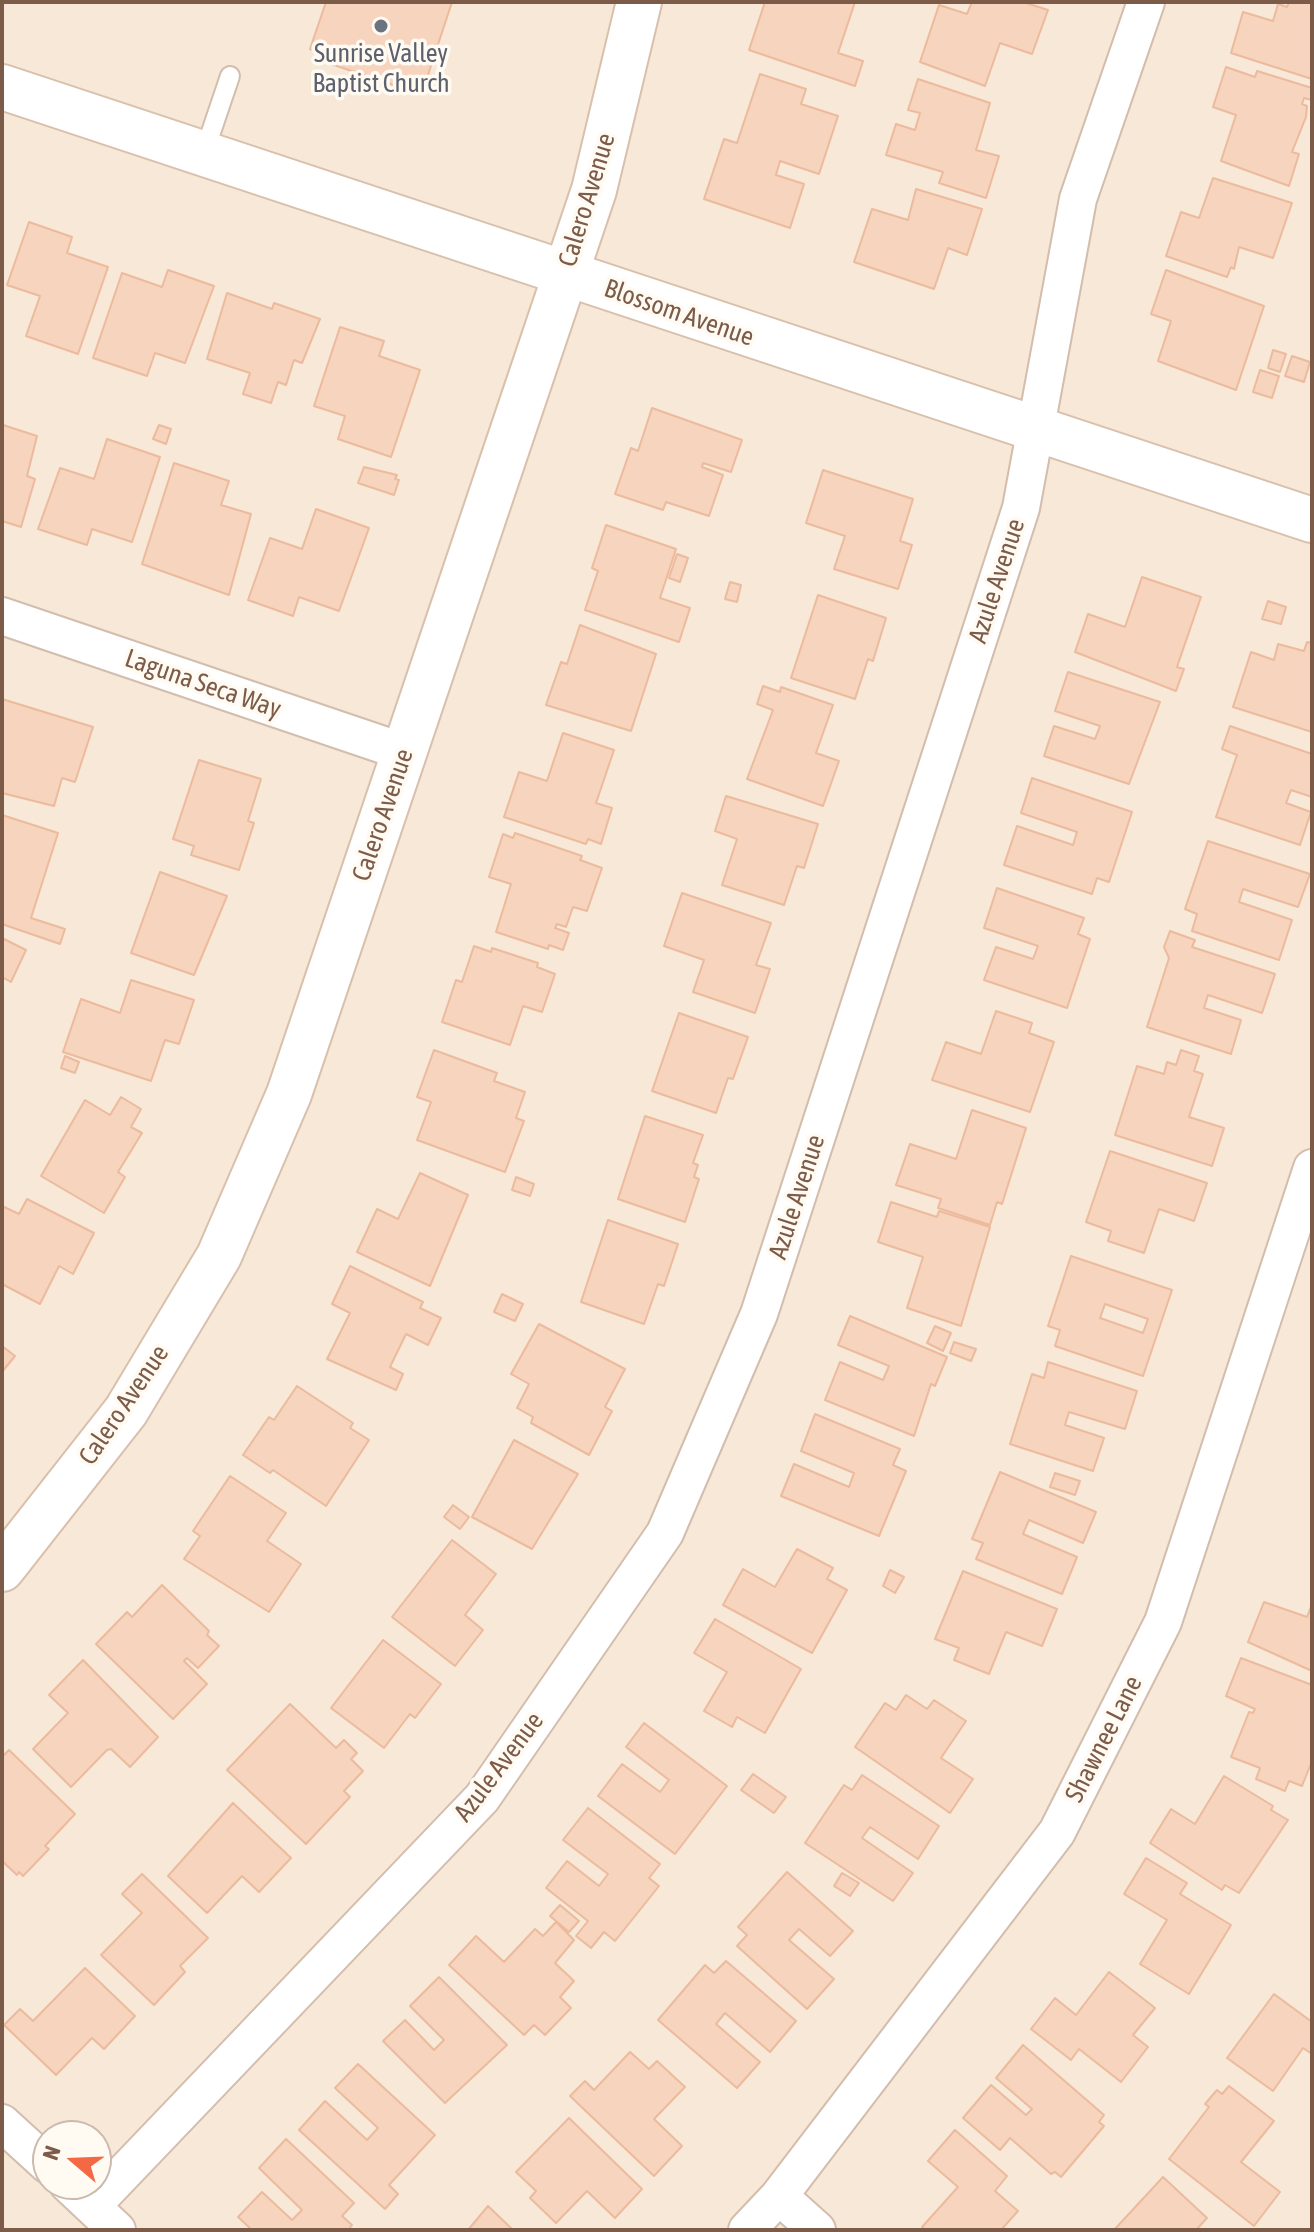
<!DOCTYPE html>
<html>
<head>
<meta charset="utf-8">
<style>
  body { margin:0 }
  #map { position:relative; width:1314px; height:2232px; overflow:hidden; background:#fef6ea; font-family:"Asap Condensed",sans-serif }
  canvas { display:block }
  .frame { position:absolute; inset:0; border:4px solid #7d5b49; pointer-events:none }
  .north { position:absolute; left:32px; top:2120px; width:80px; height:80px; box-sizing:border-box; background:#fffaf2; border:2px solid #cbbaae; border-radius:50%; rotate:289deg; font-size:22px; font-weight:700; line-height:32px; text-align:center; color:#7d5b49 }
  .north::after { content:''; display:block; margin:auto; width:28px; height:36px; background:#f46943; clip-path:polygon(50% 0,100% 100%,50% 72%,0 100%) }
</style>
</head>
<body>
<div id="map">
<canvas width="1314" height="2232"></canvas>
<div class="frame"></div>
<div class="north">N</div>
</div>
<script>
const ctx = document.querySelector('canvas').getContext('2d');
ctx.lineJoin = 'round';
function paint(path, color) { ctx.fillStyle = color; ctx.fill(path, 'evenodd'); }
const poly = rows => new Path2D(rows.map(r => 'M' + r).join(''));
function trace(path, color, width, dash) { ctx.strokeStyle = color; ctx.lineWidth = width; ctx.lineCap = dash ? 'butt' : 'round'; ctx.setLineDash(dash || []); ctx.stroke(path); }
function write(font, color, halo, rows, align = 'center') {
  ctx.font = font + ' "Asap Condensed",sans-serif'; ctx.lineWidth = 7; ctx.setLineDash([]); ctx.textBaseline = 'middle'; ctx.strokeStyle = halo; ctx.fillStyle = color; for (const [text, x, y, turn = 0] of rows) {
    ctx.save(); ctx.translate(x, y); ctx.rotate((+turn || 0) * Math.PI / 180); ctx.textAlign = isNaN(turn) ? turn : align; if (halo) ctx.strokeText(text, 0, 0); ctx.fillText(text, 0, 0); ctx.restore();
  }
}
const residential = poly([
  [2,2,1312,2,1312,2230,2,2230],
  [48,2136,96,2136,96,2184,48,2184]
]);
const building = poly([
  [326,2,452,2,424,87,399,79,396,86,331,64,333,57,310,49,326,2],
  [765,2,855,2,838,53,863,61,855,86,749,50,765,2],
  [972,2,1023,2,1048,10,1032,54,1000,43,985,86,920,62,939,5,967,14,972,2],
  [1289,2,1312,2,1312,79,1231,53,1243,12,1273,21,1278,4,1287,7,1289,2],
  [1226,67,1255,77,1257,71,1312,88,1312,100,1304,98,1302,104,1307,106,1306,117,1292,152,1299,154,1289,186,1221,161,1236,115,1213,107,1226,67],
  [760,74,806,89,801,104,838,116,819,174,780,161,776,175,804,184,790,228,704,199,724,139,737,143,760,74],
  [918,79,990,103,976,150,999,156,986,198,939,183,943,172,886,155,896,124,915,130,920,113,908,110,918,79],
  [1213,178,1292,203,1273,258,1239,247,1234,269,1231,267,1227,277,1166,256,1181,212,1199,218,1213,178],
  [916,189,982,209,967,255,948,248,934,289,854,262,872,209,908,220,916,189],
  [29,222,72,237,67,253,108,267,78,354,26,336,40,296,7,285,29,222],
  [168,270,214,286,185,363,155,353,147,376,93,358,122,273,162,287,168,270],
  [1166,270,1264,306,1236,390,1158,361,1171,321,1151,314,1166,270],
  [227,293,272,309,274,303,320,319,302,363,294,360,286,385,278,382,271,403,243,394,250,373,207,359,227,293],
  [340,327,384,341,379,356,420,370,391,457,338,439,345,416,314,406,340,327],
  [1273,350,1286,354,1280,372,1268,368,1273,350],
  [1292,356,1310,362,1304,382,1285,376,1292,356],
  [1260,370,1279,376,1272,398,1253,392,1260,370],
  [652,408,742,440,731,472,703,463,702,467,723,475,709,516,666,502,663,510,615,494,631,448,638,451,652,408],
  [3,425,37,436,27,476,35,479,21,527,2,521,3,425],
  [159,425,171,429,166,444,153,439,159,425],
  [107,439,160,457,132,542,92,529,87,545,38,529,60,468,94,479,107,439],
  [174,463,229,481,221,505,251,514,229,595,142,564,174,463],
  [364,467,397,475,395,479,399,480,394,495,358,483,364,467],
  [823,470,913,499,900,541,912,545,898,589,834,569,845,536,806,523,823,470],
  [316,509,369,528,339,611,299,597,293,616,248,600,270,538,302,549,316,509],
  [606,525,676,549,660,598,690,608,679,642,585,610,598,571,592,568,606,525],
  [677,554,688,558,680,582,669,578,677,554],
  [1142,577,1201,597,1177,667,1184,669,1176,691,1075,652,1088,614,1125,627,1142,577],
  [730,582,741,585,737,602,725,599,730,582],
  [818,595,886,618,873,661,868,659,855,699,791,678,818,595],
  [1268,601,1286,607,1281,624,1262,619,1268,601],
  [580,625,656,654,631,731,546,705,561,662,567,664,580,625],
  [1307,642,1312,643,1312,732,1233,707,1251,652,1274,660,1278,644,1304,651,1307,642],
  [1068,672,1160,702,1129,784,1044,756,1054,726,1095,739,1100,726,1055,711,1068,672],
  [763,686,780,692,781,687,833,705,816,753,839,761,823,806,747,779,773,710,757,704,763,686],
  [2,699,93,727,75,782,62,778,54,806,2,793,2,699],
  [1230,726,1312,754,1312,797,1291,790,1286,803,1311,812,1300,845,1216,817,1237,755,1222,749,1230,726],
  [563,733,614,750,596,803,612,808,601,844,588,839,586,844,504,817,519,772,547,781,563,733],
  [199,760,261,779,248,821,254,823,239,870,191,855,194,846,173,839,199,760],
  [1032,778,1132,812,1109,882,1097,878,1092,894,1004,865,1017,826,1073,845,1077,832,1021,813,1032,778],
  [726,796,818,824,804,868,797,866,784,905,722,885,737,839,715,831,726,796],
  [2,815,58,833,31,918,65,929,60,944,2,924,2,815],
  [515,833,582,856,580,860,602,868,587,911,573,907,566,927,557,924,555,928,569,933,563,950,549,945,548,949,496,932,511,884,489,877,503,834,513,838,515,833],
  [1208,841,1310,874,1298,907,1243,889,1239,902,1292,920,1279,960,1192,931,1197,914,1185,909,1208,841],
  [160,872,227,896,194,975,131,953,160,872],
  [997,888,1084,918,1078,934,1090,939,1067,1008,984,980,996,947,1033,959,1038,946,984,928,997,888],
  [682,893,771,923,756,965,770,969,755,1013,693,992,704,960,664,946,682,893],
  [1170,931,1195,940,1192,947,1275,974,1262,1013,1208,995,1204,1008,1241,1020,1231,1054,1147,1027,1169,958,1164,947,1170,931],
  [2,938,26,950,11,982,2,977,2,938],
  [474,946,491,952,492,948,538,963,537,967,555,974,542,1012,523,1006,510,1045,442,1022,456,980,462,982,474,946],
  [131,980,194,1000,179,1044,165,1040,151,1081,63,1052,81,999,120,1013,131,980],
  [996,1011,1032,1023,1029,1033,1054,1042,1030,1112,932,1080,946,1042,981,1054,996,1011],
  [679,1013,748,1037,733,1079,728,1078,716,1113,652,1091,679,1013],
  [434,1050,497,1073,494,1081,525,1092,516,1118,524,1121,505,1172,417,1140,431,1102,417,1097,434,1050],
  [1181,1050,1199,1056,1194,1071,1203,1074,1189,1117,1224,1128,1212,1166,1115,1135,1137,1066,1164,1074,1167,1062,1176,1065,1181,1050],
  [65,1056,79,1062,75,1073,61,1068,65,1056],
  [121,1097,141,1109,131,1127,142,1133,118,1172,125,1177,104,1213,41,1176,85,1100,110,1115,121,1097],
  [972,1110,1026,1128,1002,1204,997,1202,990,1225,938,1208,941,1199,896,1185,910,1144,956,1159,972,1110],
  [645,1116,703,1135,693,1163,698,1165,694,1177,699,1179,685,1222,618,1199,645,1116],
  [1110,1151,1207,1183,1194,1221,1159,1209,1144,1253,1108,1241,1111,1231,1086,1222,1110,1151],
  [420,1173,468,1195,430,1286,357,1252,377,1209,398,1219,420,1173],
  [516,1177,534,1184,530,1196,512,1190,516,1177],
  [27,1199,94,1233,73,1274,59,1266,40,1304,2,1284,2,1206,19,1214,27,1199],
  [891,1202,937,1217,939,1211,990,1227,961,1326,907,1308,923,1257,878,1242,891,1202],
  [608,1220,678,1244,664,1286,658,1284,644,1324,581,1302,608,1220],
  [1071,1256,1172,1290,1143,1376,1055,1346,1060,1330,1048,1326,1071,1256],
  [1105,1304,1148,1319,1143,1333,1100,1318,1105,1304],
  [350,1266,423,1302,420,1308,441,1318,428,1345,406,1334,390,1367,403,1374,396,1390,327,1359,350,1313,332,1304,350,1266],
  [502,1294,523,1304,515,1321,494,1312,502,1294],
  [850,1316,947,1357,935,1386,931,1384,914,1436,825,1400,840,1362,883,1380,889,1366,838,1345,850,1316],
  [539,1324,625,1369,605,1407,612,1411,589,1455,531,1423,533,1417,517,1408,529,1384,511,1374,539,1324],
  [935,1326,951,1333,943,1351,927,1343,935,1326],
  [954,1342,976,1349,971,1361,950,1353,954,1342],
  [2,1346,15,1356,2,1372,2,1346],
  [1048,1362,1137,1391,1125,1429,1069,1412,1065,1425,1104,1438,1093,1471,1010,1444,1032,1374,1044,1378,1048,1362],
  [297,1386,353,1423,350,1428,369,1440,326,1506,273,1470,270,1473,243,1455,269,1417,274,1420,297,1386],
  [815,1414,900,1449,893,1465,906,1471,879,1536,781,1496,794,1464,849,1487,854,1473,801,1451,815,1414],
  [514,1440,578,1474,532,1549,472,1517,514,1440],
  [1000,1472,1096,1512,1083,1543,1029,1520,1023,1534,1077,1557,1062,1594,976,1559,983,1543,972,1539,1000,1472],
  [1055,1473,1080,1481,1075,1495,1050,1487,1055,1473],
  [230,1476,286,1513,267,1541,301,1564,269,1612,184,1559,200,1536,193,1531,230,1476],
  [453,1505,469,1517,460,1529,444,1517,453,1505],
  [452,1540,496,1574,465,1615,483,1630,455,1666,392,1617,452,1540],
  [797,1549,833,1568,827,1579,847,1590,812,1653,723,1605,743,1569,775,1587,797,1549],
  [890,1570,904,1577,895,1593,883,1586,890,1570],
  [963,1571,1057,1609,1042,1646,1006,1632,989,1674,954,1660,959,1648,935,1639,963,1571],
  [162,1585,209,1631,207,1635,219,1646,198,1668,187,1658,184,1661,207,1684,173,1719,96,1644,127,1612,132,1617,162,1585],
  [1264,1602,1307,1617,1312,1604,1312,1671,1248,1642,1264,1602],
  [715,1619,801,1669,765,1733,737,1717,732,1727,704,1711,727,1672,694,1653,715,1619],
  [383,1640,441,1684,415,1718,410,1714,384,1748,331,1708,383,1640],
  [1241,1658,1312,1685,1312,1761,1302,1786,1289,1781,1285,1791,1256,1779,1260,1768,1231,1757,1249,1712,1253,1713,1255,1709,1226,1696,1241,1658],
  [83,1660,158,1737,130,1767,111,1749,107,1750,71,1787,33,1749,68,1713,49,1695,83,1660],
  [906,1695,927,1709,934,1700,966,1721,941,1758,973,1779,950,1813,855,1747,885,1703,896,1710,906,1695],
  [290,1704,336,1748,344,1740,357,1753,351,1759,363,1771,344,1791,350,1797,306,1844,227,1770,290,1704],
  [644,1723,727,1786,675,1854,598,1796,622,1764,660,1792,669,1780,626,1747,644,1723],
  [9,1750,75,1814,45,1846,49,1849,23,1876,19,1872,17,1875,2,1861,2,1757,9,1750],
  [753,1774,786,1797,774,1813,741,1790,753,1774],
  [862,1775,939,1826,918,1859,870,1827,862,1838,913,1873,893,1901,805,1843,844,1785,852,1790,862,1775],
  [1224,1776,1273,1806,1271,1810,1288,1820,1239,1893,1225,1885,1222,1890,1150,1843,1171,1809,1195,1824,1224,1776],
  [233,1803,291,1858,259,1892,242,1876,207,1913,168,1876,233,1803],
  [588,1808,660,1864,649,1878,659,1886,615,1941,604,1932,591,1948,576,1936,588,1921,546,1888,567,1861,599,1886,608,1874,563,1840,588,1808],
  [1146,1858,1187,1883,1180,1894,1231,1925,1189,1994,1140,1964,1167,1920,1124,1894,1146,1858],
  [787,1872,853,1931,830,1956,799,1929,789,1940,834,1979,807,2009,737,1946,747,1935,738,1927,787,1872],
  [842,1873,859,1883,850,1896,834,1886,842,1873],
  [142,1874,208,1938,180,1966,185,1972,154,2005,101,1955,142,1913,122,1894,142,1874],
  [560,1905,579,1921,569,1932,550,1916,560,1905],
  [556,1922,574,1940,555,1963,574,1981,560,1997,571,2008,545,2035,534,2025,524,2035,449,1965,476,1936,504,1962,535,1929,543,1936,556,1922],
  [726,1961,796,2021,770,2052,725,2013,716,2024,760,2062,737,2088,658,2020,705,1965,714,1973,726,1961],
  [85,1968,135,2016,104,2049,92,2038,56,2075,4,2025,20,2009,33,2021,85,1968],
  [1109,1972,1155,2008,1133,2035,1148,2047,1121,2082,1079,2049,1071,2060,1031,2029,1055,1998,1076,2015,1109,1972],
  [439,1977,507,2045,445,2103,383,2041,405,2020,434,2050,444,2040,410,2006,439,1977],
  [1274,1994,1312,2022,1312,2054,1303,2048,1273,2091,1227,2058,1274,1994],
  [1023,2045,1104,2115,1099,2122,1104,2126,1061,2177,1055,2172,1051,2174,1010,2138,1000,2150,963,2118,991,2085,1026,2115,1032,2109,996,2078,1023,2045],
  [630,2052,649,2069,657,2061,685,2087,654,2119,682,2146,654,2176,570,2096,585,2081,594,2090,630,2052],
  [358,2064,435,2135,389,2185,398,2194,385,2209,299,2130,325,2101,367,2140,378,2128,335,2088,358,2064],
  [1229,2086,1274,2121,1241,2162,1280,2192,1254,2226,1169,2159,1209,2107,1205,2104,1217,2090,1222,2094,1229,2086],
  [569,2118,642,2189,615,2218,587,2191,556,2223,530,2198,536,2191,516,2172,569,2118],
  [955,2130,1007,2176,995,2191,1018,2211,1001,2230,926,2230,922,2227,958,2187,928,2161,955,2130],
  [286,2139,354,2203,342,2216,352,2225,348,2230,252,2230,238,2217,262,2192,292,2220,302,2210,259,2168,286,2139],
  [1163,2177,1207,2218,1196,2230,1114,2230,1163,2177],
  [488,2206,513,2230,468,2230,488,2206]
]);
const lane = poly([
  [204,153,230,76]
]);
const street = poly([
  [2,616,404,752],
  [2,2123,48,2165],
  [68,2184,117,2230],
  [779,2196,817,2230],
  [92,2206,482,1798,665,1533,759,1314,1021,508,1078,199,1146,2],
  [747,2230,779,2196,1057,1832,1163,1622,1312,1168]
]);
const secondary = poly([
  [2,87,1312,520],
  [2,1569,126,1411,219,1256,289,1094,594,190,639,2]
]);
const markers = [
  [381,26,8,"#6b7280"]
];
const worshipNames = [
  ["Sunrise Valley",381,54],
  ["Baptist Church",381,84]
];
const streetNames = [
  ["Calero Avenue",587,200,-73],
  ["Blossom Avenue",679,313,19],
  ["Azule Avenue",997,581,-72],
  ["Laguna Seca Way",203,684,19],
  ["Calero Avenue",383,815,-71],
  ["Azule Avenue",797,1197,-72],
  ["Calero Avenue",124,1405,-56],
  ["Shawnee Lane",1104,1739,-63],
  ["Azule Avenue",499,1767,-53]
];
paint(residential, '#f7e8d7');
paint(building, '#f7d4be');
trace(building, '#ecba9c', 2);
trace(lane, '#d3bdad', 22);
trace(street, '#d3bdad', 40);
trace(secondary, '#d9c0ac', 48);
trace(lane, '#fff', 18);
trace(street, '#fff', 36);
trace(secondary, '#fff', 44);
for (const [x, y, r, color] of markers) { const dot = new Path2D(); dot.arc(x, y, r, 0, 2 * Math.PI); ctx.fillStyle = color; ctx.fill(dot); trace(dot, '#fffaf2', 3); }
write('26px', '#5b616d', '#fffaf2', worshipNames);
write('26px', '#7d5b49', '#fffaf2', streetNames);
</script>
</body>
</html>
